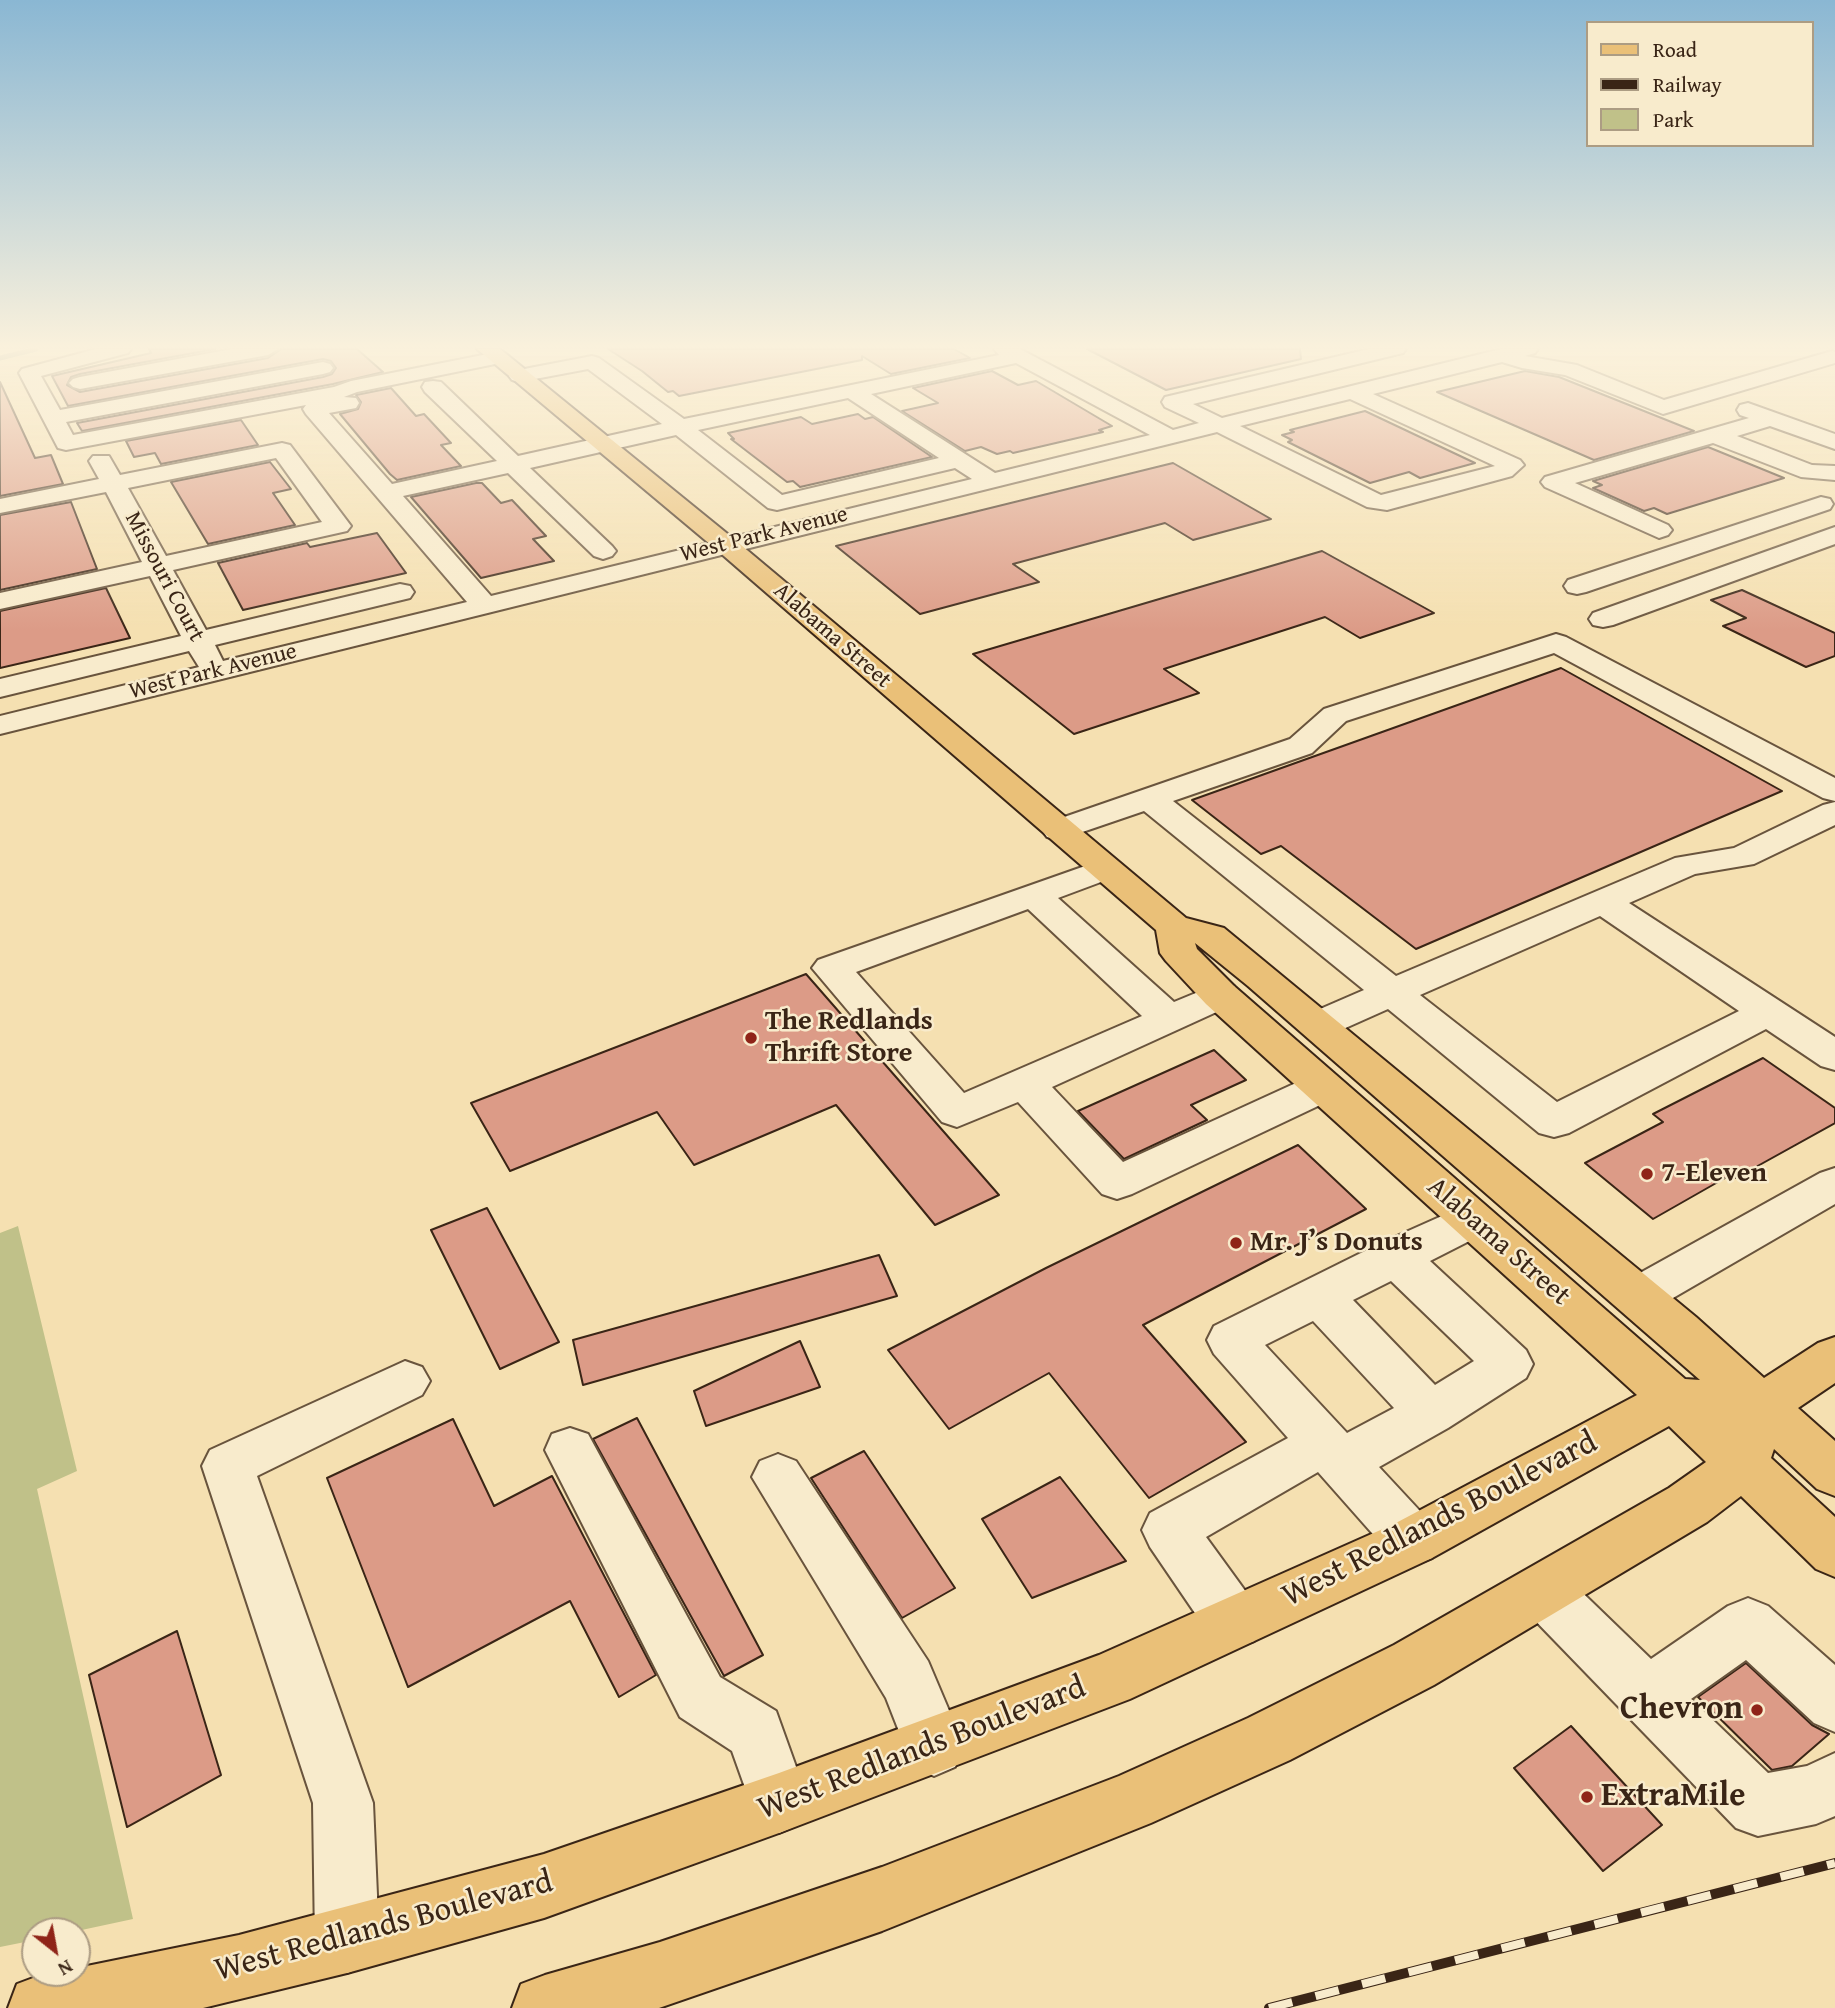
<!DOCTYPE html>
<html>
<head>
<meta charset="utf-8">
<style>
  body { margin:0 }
  #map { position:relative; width:1835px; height:2008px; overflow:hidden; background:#f5e0b1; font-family:"Gentium Book Plus",serif }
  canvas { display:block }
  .legend { position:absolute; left:1586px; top:21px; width:228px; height:126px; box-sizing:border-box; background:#f8ebcc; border:2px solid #ac9c83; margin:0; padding:9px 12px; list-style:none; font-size:21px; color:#3a2516 }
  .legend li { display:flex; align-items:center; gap:14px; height:35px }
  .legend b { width:35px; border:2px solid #ac9c83 }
  .north { position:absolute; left:21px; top:1917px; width:70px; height:70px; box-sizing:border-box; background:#f8ebcc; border:2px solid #ac9c83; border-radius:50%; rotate:149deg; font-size:19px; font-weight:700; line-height:28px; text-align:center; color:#3a2516 }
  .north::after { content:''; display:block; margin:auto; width:24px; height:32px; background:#8f2418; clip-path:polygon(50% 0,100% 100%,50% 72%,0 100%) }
</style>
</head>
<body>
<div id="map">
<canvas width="1835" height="2008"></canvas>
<ul class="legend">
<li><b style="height:9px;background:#eac078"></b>Road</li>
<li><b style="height:9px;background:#3a2516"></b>Railway</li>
<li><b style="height:19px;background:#c0c189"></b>Park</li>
</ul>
<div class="north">N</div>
</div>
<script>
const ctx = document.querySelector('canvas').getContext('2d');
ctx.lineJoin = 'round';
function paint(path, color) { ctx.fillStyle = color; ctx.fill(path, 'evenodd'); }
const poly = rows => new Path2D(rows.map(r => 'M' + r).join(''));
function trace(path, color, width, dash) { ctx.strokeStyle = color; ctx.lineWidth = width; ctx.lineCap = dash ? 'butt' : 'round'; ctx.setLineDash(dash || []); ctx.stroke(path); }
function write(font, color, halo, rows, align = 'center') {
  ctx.font = font + ' "Gentium Book Plus",serif'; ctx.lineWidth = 5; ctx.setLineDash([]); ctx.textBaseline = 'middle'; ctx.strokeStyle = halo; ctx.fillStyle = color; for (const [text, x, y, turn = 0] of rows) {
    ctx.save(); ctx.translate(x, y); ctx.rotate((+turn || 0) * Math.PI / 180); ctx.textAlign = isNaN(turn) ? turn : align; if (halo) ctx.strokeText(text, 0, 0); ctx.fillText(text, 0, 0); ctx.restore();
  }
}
const green = poly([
  [18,1226,77,1471,37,1489,133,1919,77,1931,35,1931,35,1940,0,1947,0,1233]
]);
const stream = poly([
  [0,358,36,349]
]);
const building = poly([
  [149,349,215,349,80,374,71,377,67,385,80,392,268,358,281,349,357,349,383,372,333,384,82,431,77,423,323,377,332,374,336,368,331,361,323,359,68,406,52,376,151,353,149,349],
  [608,349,954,349,970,358,891,374,862,356,862,360,679,396,673,391,668,392,642,371,608,349],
  [1087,349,1300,349,1301,359,1166,390,1087,349],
  [992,371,1018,385,1036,381,1112,426,1099,430,1103,432,1013,453,1010,451,997,454,981,447,965,451,902,411,938,403,913,388,992,371],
  [1525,371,1559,377,1694,431,1594,460,1437,392,1525,371],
  [0,382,35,458,51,455,63,484,0,496,0,382],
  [391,388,416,416,424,414,451,443,441,445,461,466,397,480,390,474,340,414,358,409,361,402,356,395,391,388],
  [1365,411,1475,463,1420,478,1409,472,1370,483,1288,442,1292,440,1282,435,1294,432,1290,430,1365,411],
  [858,414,865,419,873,417,932,457,800,487,793,481,787,482,731,439,734,439,728,433,801,417,812,424,858,414],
  [241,420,258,445,161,464,155,453,134,457,126,441,241,420],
  [1708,447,1784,478,1667,514,1654,508,1644,511,1593,488,1602,485,1593,481,1708,447],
  [270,462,291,489,273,493,295,525,208,544,171,482,270,462],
  [1173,463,1271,519,1193,540,1165,523,1013,564,1039,582,920,614,836,546,1173,463],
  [476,483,482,483,501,503,512,500,546,536,533,539,554,561,481,578,411,497,476,483],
  [71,502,97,569,0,590,0,515,71,502],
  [377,533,406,573,243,610,218,563,307,543,310,547,377,533],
  [1322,551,1434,613,1360,638,1325,617,1164,669,1199,693,1074,734,973,654,1322,551],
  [106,588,130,638,0,668,0,611,106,588],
  [1742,590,1835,633,1835,656,1806,667,1723,626,1746,618,1711,600,1742,590],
  [1561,668,1782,791,1416,949,1281,846,1261,854,1192,800,1561,668],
  [806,974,999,1195,935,1225,836,1105,694,1165,657,1112,510,1171,471,1103,806,974],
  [1214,1050,1246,1080,1191,1105,1207,1120,1124,1159,1078,1111,1214,1050],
  [1763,1058,1835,1108,1835,1123,1736,1178,1732,1174,1653,1219,1585,1163,1663,1122,1653,1114,1763,1058],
  [1298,1145,1366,1209,1143,1325,1246,1442,1149,1498,1049,1373,949,1429,888,1350,1046,1268,1298,1145],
  [487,1208,559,1342,500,1369,431,1230,487,1208],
  [879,1255,897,1296,583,1385,573,1340,879,1255],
  [800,1341,820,1387,706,1426,694,1391,800,1341],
  [637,1418,763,1655,724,1676,593,1439,637,1418],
  [453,1419,494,1506,552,1476,656,1675,619,1697,570,1601,408,1687,327,1478,453,1419],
  [864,1451,955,1588,902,1618,811,1478,864,1451],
  [1060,1477,1126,1561,1032,1598,982,1519,1060,1477],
  [177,1631,221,1775,127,1827,89,1675,177,1631],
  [1746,1663,1812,1725,1829,1734,1792,1766,1772,1770,1698,1697,1746,1663],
  [1571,1726,1662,1825,1603,1871,1514,1768,1571,1726]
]);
const minor = poly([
  [96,349,131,349,128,353,41,376,60,410,323,362,330,364,333,368,330,372,323,374,66,422,73,435,334,387,351,381,498,352,505,354,508,358,505,362,357,392,344,397,356,398,359,403,356,408,329,413,392,484,497,461,425,392,422,387,425,382,433,381,441,382,518,456,662,424,588,369,519,382,512,380,509,376,512,372,519,370,592,356,599,358,684,419,999,355,994,349,1020,349,1173,430,1199,423,1165,407,1162,402,1165,397,1369,349,1406,349,1403,353,1193,404,1222,418,1501,349,1538,349,1535,353,1525,356,1577,365,1664,400,1832,351,1835,352,1835,363,1663,414,1565,375,1522,368,1502,362,1373,394,1520,460,1524,465,1512,476,1387,510,1367,507,1217,432,0,734,0,716,199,667,189,651,0,697,0,679,181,636,150,576,0,609,0,593,142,562,106,492,0,513,0,499,99,479,89,461,93,456,109,456,120,475,282,443,290,445,351,526,347,531,173,570,206,630,400,584,410,586,414,592,410,598,215,645,223,661,467,602,306,414,303,409,306,405,66,450,58,448,19,373,22,369,96,349],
  [1016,363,1150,435,995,473,871,394,1016,363],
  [848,398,939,458,782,495,698,430,848,398],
  [1350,399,1495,466,1381,495,1240,426,1350,399],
  [676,435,768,508,777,510,955,468,972,479,491,596,403,496,508,473,594,556,603,559,612,556,616,551,612,546,530,468,676,435],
  [276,458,322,522,166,556,128,488,276,458],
  [232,349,278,349,268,355,80,389,73,387,69,383,73,379,80,377,232,349],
  [1748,403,1835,434,1835,449,1770,426,1737,436,1812,465,1835,466,1835,480,1801,477,1713,443,1575,483,1668,525,1672,530,1668,535,1659,538,1545,487,1541,482,1545,477,1749,418,1740,415,1737,410,1740,405,1748,403],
  [1821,497,1830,499,1833,504,1830,509,1586,592,1577,594,1568,592,1564,586,1568,580,1821,497],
  [1835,527,1835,544,1613,625,1603,627,1593,625,1589,619,1593,613,1835,527],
  [1556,634,1566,637,1835,778,1835,801,1823,798,1554,653,1346,721,1312,753,1173,801,1396,976,1675,858,1734,848,1823,805,1835,802,1835,825,1754,864,1695,874,1629,903,1835,1037,1835,1070,1821,1066,1766,1029,1569,1133,1554,1137,1539,1133,1388,1009,1332,1034,1318,1038,1304,1034,1298,1025,1304,1016,1364,990,1144,811,1059,840,1047,837,1042,830,1047,823,1290,739,1324,709,1556,634],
  [1600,916,1739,1011,1557,1102,1420,995,1600,916],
  [1105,859,1117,862,1122,869,1117,876,1058,898,1174,1002,1220,983,1234,986,1239,995,1234,1004,1052,1087,1123,1162,1309,1077,1323,1073,1337,1077,1343,1087,1337,1097,1132,1194,1117,1199,1102,1194,1018,1102,957,1127,942,1122,812,968,818,960,1105,859],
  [1028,909,1142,1016,964,1093,856,972,1028,909],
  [1835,1168,1835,1204,1654,1309,1638,1315,1622,1309,1615,1296,1622,1283,1820,1173,1835,1168],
  [1471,1203,1487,1208,1493,1220,1487,1232,1430,1261,1526,1350,1533,1364,1526,1378,1448,1428,1379,1467,1432,1524,1440,1541,1432,1558,1413,1565,1394,1558,1318,1472,1206,1537,1254,1603,1262,1622,1254,1641,1234,1648,1214,1641,1150,1547,1142,1530,1150,1513,1288,1438,1214,1354,1207,1340,1214,1326,1379,1244,1471,1203],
  [1391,1281,1474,1361,1435,1385,1353,1300,1391,1281],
  [1313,1321,1394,1408,1347,1433,1265,1345,1313,1321],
  [405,1361,422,1367,430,1381,422,1395,257,1476,373,1803,379,1941,370,1964,347,1973,324,1964,315,1941,313,1803,202,1466,210,1450,405,1361],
  [570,1428,588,1434,720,1677,776,1711,809,1803,800,1824,779,1833,758,1824,732,1751,680,1717,545,1450,552,1434,570,1428],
  [778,1454,796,1461,928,1661,964,1746,955,1767,934,1776,913,1767,886,1698,752,1477,760,1461,778,1454],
  [1543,1565,1562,1573,1651,1659,1728,1606,1748,1598,1768,1606,1835,1665,1835,1732,1814,1723,1746,1660,1691,1699,1768,1773,1807,1766,1835,1753,1835,1816,1816,1824,1758,1836,1736,1828,1524,1609,1516,1591,1524,1573,1543,1565]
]);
const major = poly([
  [477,349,500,349,735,540,1186,918,1224,928,1696,1317,1764,1378,1818,1343,1835,1337,1835,1383,1798,1408,1835,1441,1835,1496,1817,1489,1774,1449,1771,1458,1835,1517,1835,1577,1816,1569,1741,1496,1707,1522,1434,1685,1290,1760,1151,1823,882,1931,659,2008,512,2008,521,1984,545,1975,660,1942,882,1867,1119,1776,1248,1718,1394,1645,1669,1488,1706,1462,1669,1426,1432,1558,1130,1699,779,1833,544,1918,347,1973,203,2008,8,2008,17,1984,41,1975,77,1973,77,1968,239,1935,544,1854,779,1773,1099,1655,1394,1524,1637,1395,1206,1004,1166,961,1160,953,1156,930,717,550,477,349],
  [1195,943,1248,986,1700,1380,1685,1379,1234,986,1197,949,1195,943]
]);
const rail = poly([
  [1269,2008,1835,1863]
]);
const markers = [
  [751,1038,7,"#8f2418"],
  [1647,1174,7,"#8f2418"],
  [1236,1243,7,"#8f2418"],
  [1757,1710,7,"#8f2418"],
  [1587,1797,7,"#8f2418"]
];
const farStreetnames = [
  ["West Park Avenue",764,535,-14],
  ["Missouri Court",164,577,62],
  ["Alabama Street",832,636,41],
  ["West Park Avenue",213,672,-14]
];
const poiNames = [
  ["The Redlands",765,1022],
  ["Thrift Store",765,1054],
  ["7-Eleven",1661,1174],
  ["Mr. J’s Donuts",1250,1243]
];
const streetNames = [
  ["Alabama Street",1498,1242,41]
];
const nearStreetnames = [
  ["West Redlands Boulevard",1440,1520,-27],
  ["West Redlands Boulevard",922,1749,-21],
  ["West Redlands Boulevard",384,1927,-15]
];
const nearPoinames = [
  ["Chevron",1743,1710],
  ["ExtraMile",1601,1797,"left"]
];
paint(green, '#c0c189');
trace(stream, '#767f74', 5);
paint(building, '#dc9b87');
trace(building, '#3a2516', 2);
trace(minor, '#69543d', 4);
trace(major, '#3a2516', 4);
paint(minor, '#f8ebcc');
paint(major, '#eac078');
trace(rail, '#3a2516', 10);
trace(rail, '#f8ebcc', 8, [24]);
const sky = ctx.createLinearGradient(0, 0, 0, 631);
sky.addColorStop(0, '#8ab7d3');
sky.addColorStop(0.55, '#faf1dc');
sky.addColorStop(1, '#faf1dc00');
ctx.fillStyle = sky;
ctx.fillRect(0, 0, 1835, 631);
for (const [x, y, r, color] of markers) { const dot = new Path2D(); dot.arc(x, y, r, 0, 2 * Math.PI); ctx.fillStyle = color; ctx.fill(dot); trace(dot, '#f8ebcc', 2.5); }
write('23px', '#3a2516', '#f8ebcc', farStreetnames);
write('bold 28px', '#3a2516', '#f8ebcc', poiNames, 'left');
write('28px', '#3a2516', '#f8ebcc', streetNames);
write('33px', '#3a2516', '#f8ebcc', nearStreetnames);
write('bold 33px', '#3a2516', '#f8ebcc', nearPoinames, 'right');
</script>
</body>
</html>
